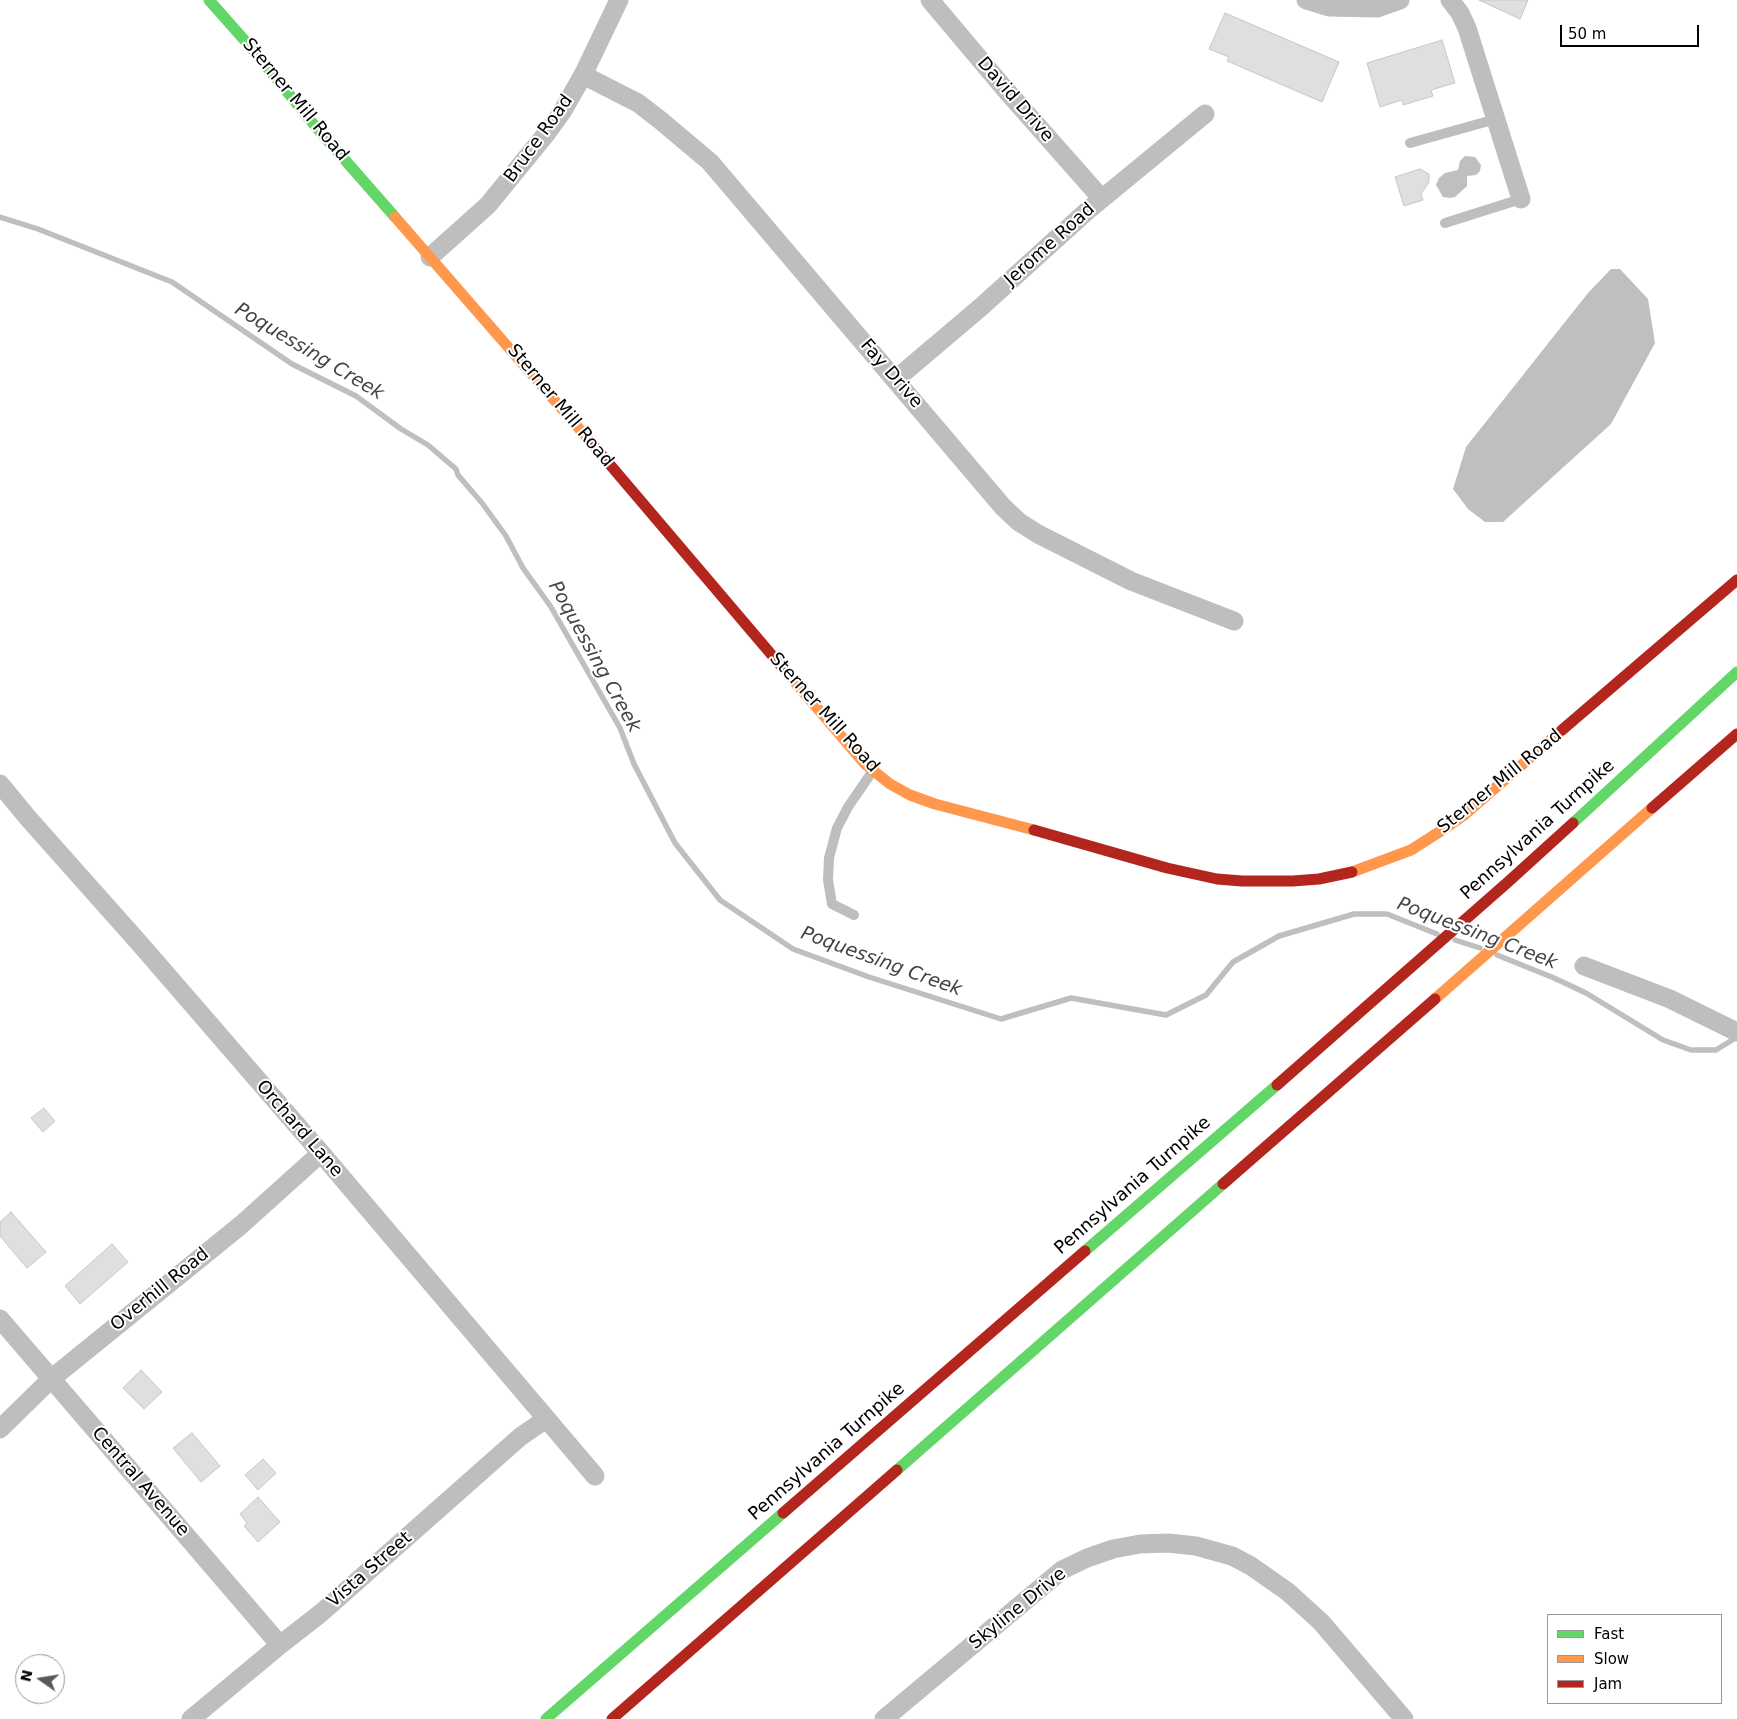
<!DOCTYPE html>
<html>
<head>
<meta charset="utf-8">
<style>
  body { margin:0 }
  #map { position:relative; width:1737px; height:1719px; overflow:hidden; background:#fff; font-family:"DejaVu Sans",sans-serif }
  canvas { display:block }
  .legend { position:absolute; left:1547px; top:1614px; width:175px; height:90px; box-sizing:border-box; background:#fff; border:1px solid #999; margin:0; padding:6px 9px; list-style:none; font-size:15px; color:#000 }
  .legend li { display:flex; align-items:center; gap:10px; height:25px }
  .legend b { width:25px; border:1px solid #999 }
  .north { position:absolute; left:15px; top:1654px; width:50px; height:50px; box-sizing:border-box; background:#fff; border:1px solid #999; border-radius:50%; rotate:283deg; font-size:14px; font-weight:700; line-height:20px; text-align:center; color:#000 }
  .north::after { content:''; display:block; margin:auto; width:18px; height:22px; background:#595959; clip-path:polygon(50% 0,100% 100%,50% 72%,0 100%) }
  .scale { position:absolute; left:1560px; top:25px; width:139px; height:22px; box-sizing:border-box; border:2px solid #000; border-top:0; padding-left:6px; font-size:15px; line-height:18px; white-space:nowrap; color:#000; -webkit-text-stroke:4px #fff; paint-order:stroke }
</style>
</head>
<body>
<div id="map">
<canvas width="1737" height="1719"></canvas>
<ul class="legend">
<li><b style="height:6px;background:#63d668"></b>Fast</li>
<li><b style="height:6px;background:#ff974d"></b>Slow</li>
<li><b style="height:6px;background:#b3261e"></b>Jam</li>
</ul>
<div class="north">N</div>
<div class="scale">50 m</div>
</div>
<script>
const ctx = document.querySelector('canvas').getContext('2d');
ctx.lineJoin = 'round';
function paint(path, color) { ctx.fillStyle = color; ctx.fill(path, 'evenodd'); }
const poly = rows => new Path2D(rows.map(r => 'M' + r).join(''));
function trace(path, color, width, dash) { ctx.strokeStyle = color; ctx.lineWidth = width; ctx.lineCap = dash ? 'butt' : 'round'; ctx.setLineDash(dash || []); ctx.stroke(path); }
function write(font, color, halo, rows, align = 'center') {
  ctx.font = font + ' "DejaVu Sans",sans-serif'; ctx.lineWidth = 4; ctx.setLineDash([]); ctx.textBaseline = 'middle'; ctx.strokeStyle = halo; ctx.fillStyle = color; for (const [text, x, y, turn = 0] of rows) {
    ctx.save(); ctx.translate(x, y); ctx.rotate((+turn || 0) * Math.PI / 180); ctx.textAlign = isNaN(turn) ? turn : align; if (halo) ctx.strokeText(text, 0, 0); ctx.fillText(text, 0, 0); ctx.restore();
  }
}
const water = poly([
  [1465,156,1475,157,1481,165,1480,171,1476,175,1467,176,1467,186,1455,197,1450,198,1443,197,1436,185,1439,178,1445,173,1458,170,1460,161],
  [1611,269,1620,269,1648,299,1655,343,1611,424,1503,522,1485,522,1468,509,1453,489,1466,447,1588,293]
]);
const stream = poly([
  [0,217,38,229,172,282,292,364,356,396,401,429,428,445,456,469,458,475,482,503,506,536,523,568,551,607,620,728,634,764,675,843,720,900,793,949,869,977,1001,1019,1071,998,1166,1015,1206,995,1233,962,1279,936,1354,914,1387,914,1437,934],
  [1455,940,1480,948],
  [1497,955,1554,978,1586,993,1663,1040,1691,1050,1716,1050,1737,1037]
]);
const building = poly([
  [1479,0,1528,0,1520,19,1479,0],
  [1225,13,1339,62,1322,102,1227,61,1229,57,1209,49,1225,13],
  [1442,40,1455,83,1431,90,1433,96,1403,105,1402,100,1380,107,1367,63,1442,40],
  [1420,169,1429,174,1429,182,1421,194,1423,200,1404,206,1395,177,1420,169],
  [44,1108,55,1121,43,1132,31,1118,44,1108],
  [11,1212,46,1252,27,1268,0,1236,0,1222,11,1212],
  [112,1244,128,1262,80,1304,65,1286,112,1244],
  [141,1370,162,1392,144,1409,123,1388,141,1370],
  [192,1433,220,1466,201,1482,173,1448,192,1433],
  [263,1459,276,1473,258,1490,245,1475,263,1459],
  [258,1497,280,1522,258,1542,244,1526,247,1523,240,1514,258,1497]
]);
const lane = poly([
  [1410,143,1496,119],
  [1445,223,1521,199],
  [854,915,832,904,828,880,829,858,837,828,848,807,872,772]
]);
const street = poly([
  [930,0,1004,88,1102,199],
  [1306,0,1329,7,1377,8,1400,0],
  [1450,0,1460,13,1467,28,1521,199],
  [583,75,638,103,660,120,710,162,1003,507,1019,522,1038,534,1131,581,1234,621],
  [430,257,488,205,546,134,562,112,583,75,619,0],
  [896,379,981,307,1087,211,1205,114],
  [0,784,28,818,141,945,321,1153,595,1476],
  [1584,966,1670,999,1737,1032],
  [0,1319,280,1645],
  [0,1429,51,1379,241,1225,321,1153],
  [191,1719,280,1645,321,1613,520,1437,546,1419],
  [884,1719,1062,1570,1087,1558,1113,1549,1140,1544,1168,1543,1196,1546,1232,1556,1251,1566,1288,1592,1321,1622,1404,1719]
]);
const fast = poly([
  [209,0,247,43,316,127,395,217],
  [1573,823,1737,672],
  [1085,1251,1277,1085],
  [897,1470,1223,1184],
  [546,1719,783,1513]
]);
const slow = poly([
  [395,217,589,440],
  [782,667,865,764,890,784,910,795,935,804,1034,830],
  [1352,872,1411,850,1447,827,1464,815,1562,730],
  [1435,999,1652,808]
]);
const jam = poly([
  [589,440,782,667],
  [1562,730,1737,580],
  [1652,808,1737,734],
  [1034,830,1167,868,1217,879,1242,881,1293,881,1319,879,1352,872],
  [1277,1085,1508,882,1573,823],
  [1223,1184,1435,999],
  [783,1513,1085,1251],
  [612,1719,897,1470]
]);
const streetNames = [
  ["Sterner Mill Road",295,100,50],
  ["David Drive",1015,100,49],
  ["Bruce Road",539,139,-54],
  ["Jerome Road",1050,245,-42],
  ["Fay Drive",891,374,49],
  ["Sterner Mill Road",560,406,50],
  ["Sterner Mill Road",824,713,48],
  ["Sterner Mill Road",1500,782,-39],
  ["Pennsylvania Turnpike",1538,830,-42],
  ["Orchard Lane",299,1129,49],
  ["Pennsylvania Turnpike",1133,1186,-41],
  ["Overhill Road",160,1290,-39],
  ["Pennsylvania Turnpike",827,1452,-41],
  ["Central Avenue",140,1482,49],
  ["Vista Street",370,1570,-41],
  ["Skyline Drive",1018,1609,-39]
];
const waterNames = [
  ["Poquessing Creek",309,352,31],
  ["Poquessing Creek",594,657,61],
  ["Poquessing Creek",1477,934,21],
  ["Poquessing Creek",881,962,20]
];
paint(water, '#bfbfbf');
trace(stream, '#bfbfbf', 5.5);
paint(building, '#dfdfdf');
trace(building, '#c7c7c7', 1);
trace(lane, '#bebebe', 10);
trace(street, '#bebebe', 19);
trace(fast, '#63d668', 11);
trace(slow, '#ff974d', 11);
trace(jam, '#b3261e', 11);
write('18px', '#000', '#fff', streetNames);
write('italic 19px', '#444', '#fff', waterNames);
</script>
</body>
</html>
